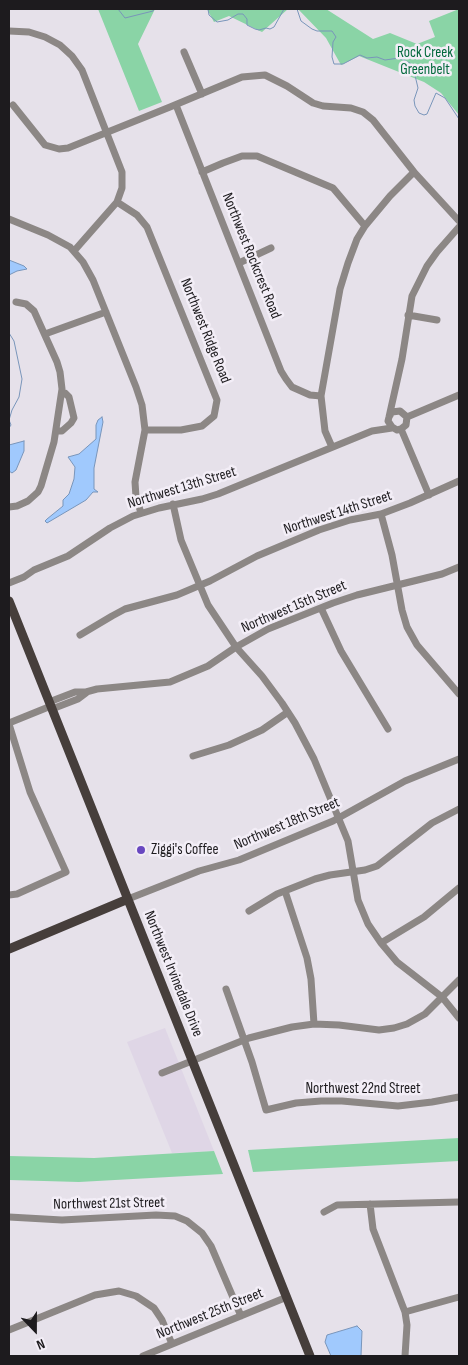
<!DOCTYPE html>
<html>
<head>
<meta charset="utf-8">
<style>
  body { margin:0 }
  #map { position:relative; width:468px; height:1365px; overflow:hidden; background:#e6e1ea; font-family:"Sofia Sans Condensed",sans-serif }
  canvas { display:block }
  .frame { position:absolute; inset:0; border:10px solid #1d1b1e; pointer-events:none }
  .north { position:absolute; left:10px; top:1305px; width:50px; height:50px; -webkit-text-stroke:4px #f3eef7; paint-order:stroke; rotate:158deg; font-size:14px; font-weight:700; line-height:20px; text-align:center; color:#1d1b1e }
  .north::after { content:''; display:block; margin:auto; width:18px; height:22px; background:#1d1b1e; clip-path:polygon(50% 0,100% 100%,50% 72%,0 100%) }
</style>
</head>
<body>
<div id="map">
<canvas width="468" height="1365"></canvas>
<div class="frame"></div>
<div class="north">N</div>
</div>
<script>
const ctx = document.querySelector('canvas').getContext('2d');
ctx.lineJoin = 'round';
function paint(path, color) { ctx.fillStyle = color; ctx.fill(path, 'evenodd'); }
const poly = rows => new Path2D(rows.map(r => 'M' + r).join(''));
function trace(path, color, width, dash) { ctx.strokeStyle = color; ctx.lineWidth = width; ctx.lineCap = dash ? 'butt' : 'round'; ctx.setLineDash(dash || []); ctx.stroke(path); }
function write(font, color, halo, rows, align = 'center') {
  ctx.font = font + ' "Sofia Sans Condensed",sans-serif'; ctx.lineWidth = 5; ctx.setLineDash([]); ctx.textBaseline = 'middle'; ctx.strokeStyle = halo; ctx.fillStyle = color; for (const [text, x, y, turn = 0] of rows) {
    ctx.save(); ctx.translate(x, y); ctx.rotate((+turn || 0) * Math.PI / 180); ctx.textAlign = isNaN(turn) ? turn : align; if (halo) ctx.strokeText(text, 0, 0); ctx.fillText(text, 0, 0); ctx.restore();
  }
}
const built = poly([
  [165,1028,214,1151,172,1153,127,1042]
]);
const green = poly([
  [98,9,155,9,138,44,162,102,139,111],
  [207,9,288,9,262,32,229,16,214,22],
  [298,9,326,9,373,39,390,33,417,44,435,37,429,21,459,9,459,115,441,93,424,82,359,56,341,65,326,38],
  [459,1138,459,1161,253,1172,248,1150],
  [214,1151,223,1174,79,1182,9,1180,9,1156,94,1158]
]);
const water = poly([
  [9,260,24,266,27,269,17,271,9,275,9,260],
  [102,417,103,422,94,468,94,489,98,492,93,492,86,500,47,523,45,521,47,519,63,506,63,500,69,494,74,479,75,467,68,457,79,454,96,439,96,425,98,420,102,417],
  [24,441,24,451,16,470,12,473,9,471,9,445,24,441],
  [357,1326,362,1331,361,1356,331,1356,325,1342,327,1335,357,1326]
]);
const stream = poly([
  [118,9,125,18,153,11,154,9],
  [208,9,209,15,217,22,228,20,238,14,243,14,247,19,247,25,255,29,259,30,266,28,270,29,274,27,284,9],
  [297,9,301,21,312,29,317,31,332,31,336,37,333,42,332,57,334,64,343,64,360,55,367,58,377,57,385,60,399,58,410,63,413,67,418,88,414,100,415,106,419,113,424,115,427,114,436,93,445,98,459,119],
  [9,333,14,341,22,379,19,397,12,410,9,420,11,425,9,428]
]);
const minor = poly([
  [9,31,29,32,45,37,60,45,72,56,82,70,122,172,122,188,117,202,74,251],
  [184,52,202,94],
  [13,105,45,145,59,149,68,148,170,107,242,77,265,75,287,86,313,103,323,106,351,108,363,112,373,120,414,172,459,221],
  [176,105,281,371,286,379,292,387,310,395,321,396],
  [202,172,223,163,242,156,257,156,333,188,365,226],
  [117,202,137,215,147,227,217,400,214,416,202,426,181,430,145,430],
  [9,219,48,235,70,247,83,262,93,280,136,387,142,405,145,430,135,482,136,497,141,513],
  [239,263,271,248],
  [408,315,437,320],
  [45,334,106,312],
  [389,417,392,412,400,411,407,417,406,425,401,429,397,430,392,427,388,421,389,417,391,408,402,359,412,296,427,266,437,252,459,227],
  [407,417,459,395],
  [401,429,429,495],
  [57,431,62,431,71,423,74,418,69,397,65,393,62,392],
  [332,447,325,431,321,396,340,289,348,263,357,239,365,226,390,196,414,172],
  [173,504,181,540,208,605,236,647,262,676,282,703,295,723,314,759,348,841,358,900,368,924,381,943,397,962,442,997,459,1018],
  [9,507,17,506,28,501,38,492,41,486,54,442,62,389,60,372,57,362,34,311,26,304,16,302],
  [381,514,392,555,402,610,407,627,417,645,459,694],
  [9,583,24,577,34,570,68,556,110,528,133,516,159,508,202,499,218,494,372,431,392,428],
  [321,608,341,651,388,729],
  [80,635,112,616,125,609,177,595,210,581,257,556,319,530,350,520,381,514,410,503,459,481],
  [49,702,75,692,86,692,97,689,170,682,208,666,236,647,268,629,333,603,357,595,442,574,459,567],
  [52,709,78,699,86,693],
  [9,723,51,706],
  [9,724,30,792,66,872,17,894,9,895],
  [193,756,229,745,262,730,288,712],
  [285,891,307,958,311,979,314,1024],
  [128,899,199,871,239,860,333,821,405,781,459,759],
  [249,911,277,894,315,879,330,875,365,870,377,866,432,823,459,809],
  [381,943,424,917,459,888],
  [226,989,252,1062,266,1110,296,1103,321,1101,342,1101,398,1106,432,1102,459,1097],
  [162,1073,249,1038,292,1027,314,1024,339,1025,379,1030,394,1028,407,1024,425,1014,459,980],
  [370,1204,373,1229,405,1312,407,1325,405,1356],
  [324,1212,337,1205,459,1202],
  [9,1217,62,1220,156,1215,175,1216,187,1221,202,1233,211,1246,241,1316],
  [405,1312,459,1297],
  [9,1330,95,1295,119,1291,136,1296,154,1308,162,1320,172,1344],
  [143,1356,287,1297]
]);
const major = poly([
  [9,601,310,1356],
  [9,949,128,899]
]);
const markers = [
  [141,850,5,"#6847c0"]
];
const parkNames = [
  ["Rock Creek",425,53],
  ["Greenbelt",425,70]
];
const streetNames = [
  ["Northwest Rockcrest Road",251,256,68],
  ["Northwest Ridge Road",205,331,68],
  ["Northwest 13th Street",182,488,-17],
  ["Northwest 14th Street",338,513,-18],
  ["Northwest 15th Street",294,607,-23],
  ["Northwest 18th Street",287,824,-23],
  ["Northwest Irvinedale Drive",173,974,68],
  ["Northwest 22nd Street",363,1089],
  ["Northwest 21st Street",109,1204,-1],
  ["Northwest 25th Street",210,1314,-22]
];
const poiNames = [
  ["Ziggi's Coffee",151,850]
];
paint(built, '#dfd6e6');
paint(green, '#8ad4a6');
paint(water, '#a0c9fd');
trace(water, '#7995ba', 1);
trace(stream, '#7995ba', 1);
trace(minor, '#8c8785', 7);
trace(major, '#463e3b', 9);
for (const [x, y, r, color] of markers) { const dot = new Path2D(); dot.arc(x, y, r, 0, 2 * Math.PI); ctx.fillStyle = color; ctx.fill(dot); trace(dot, '#f3eef7', 2); }
write('15px', '#02693c', '#f3eef7', parkNames);
write('15px', '#1d1b1e', '#f3eef7', streetNames);
write('15px', '#1d1b1e', '#f3eef7', poiNames, 'left');
</script>
</body>
</html>
